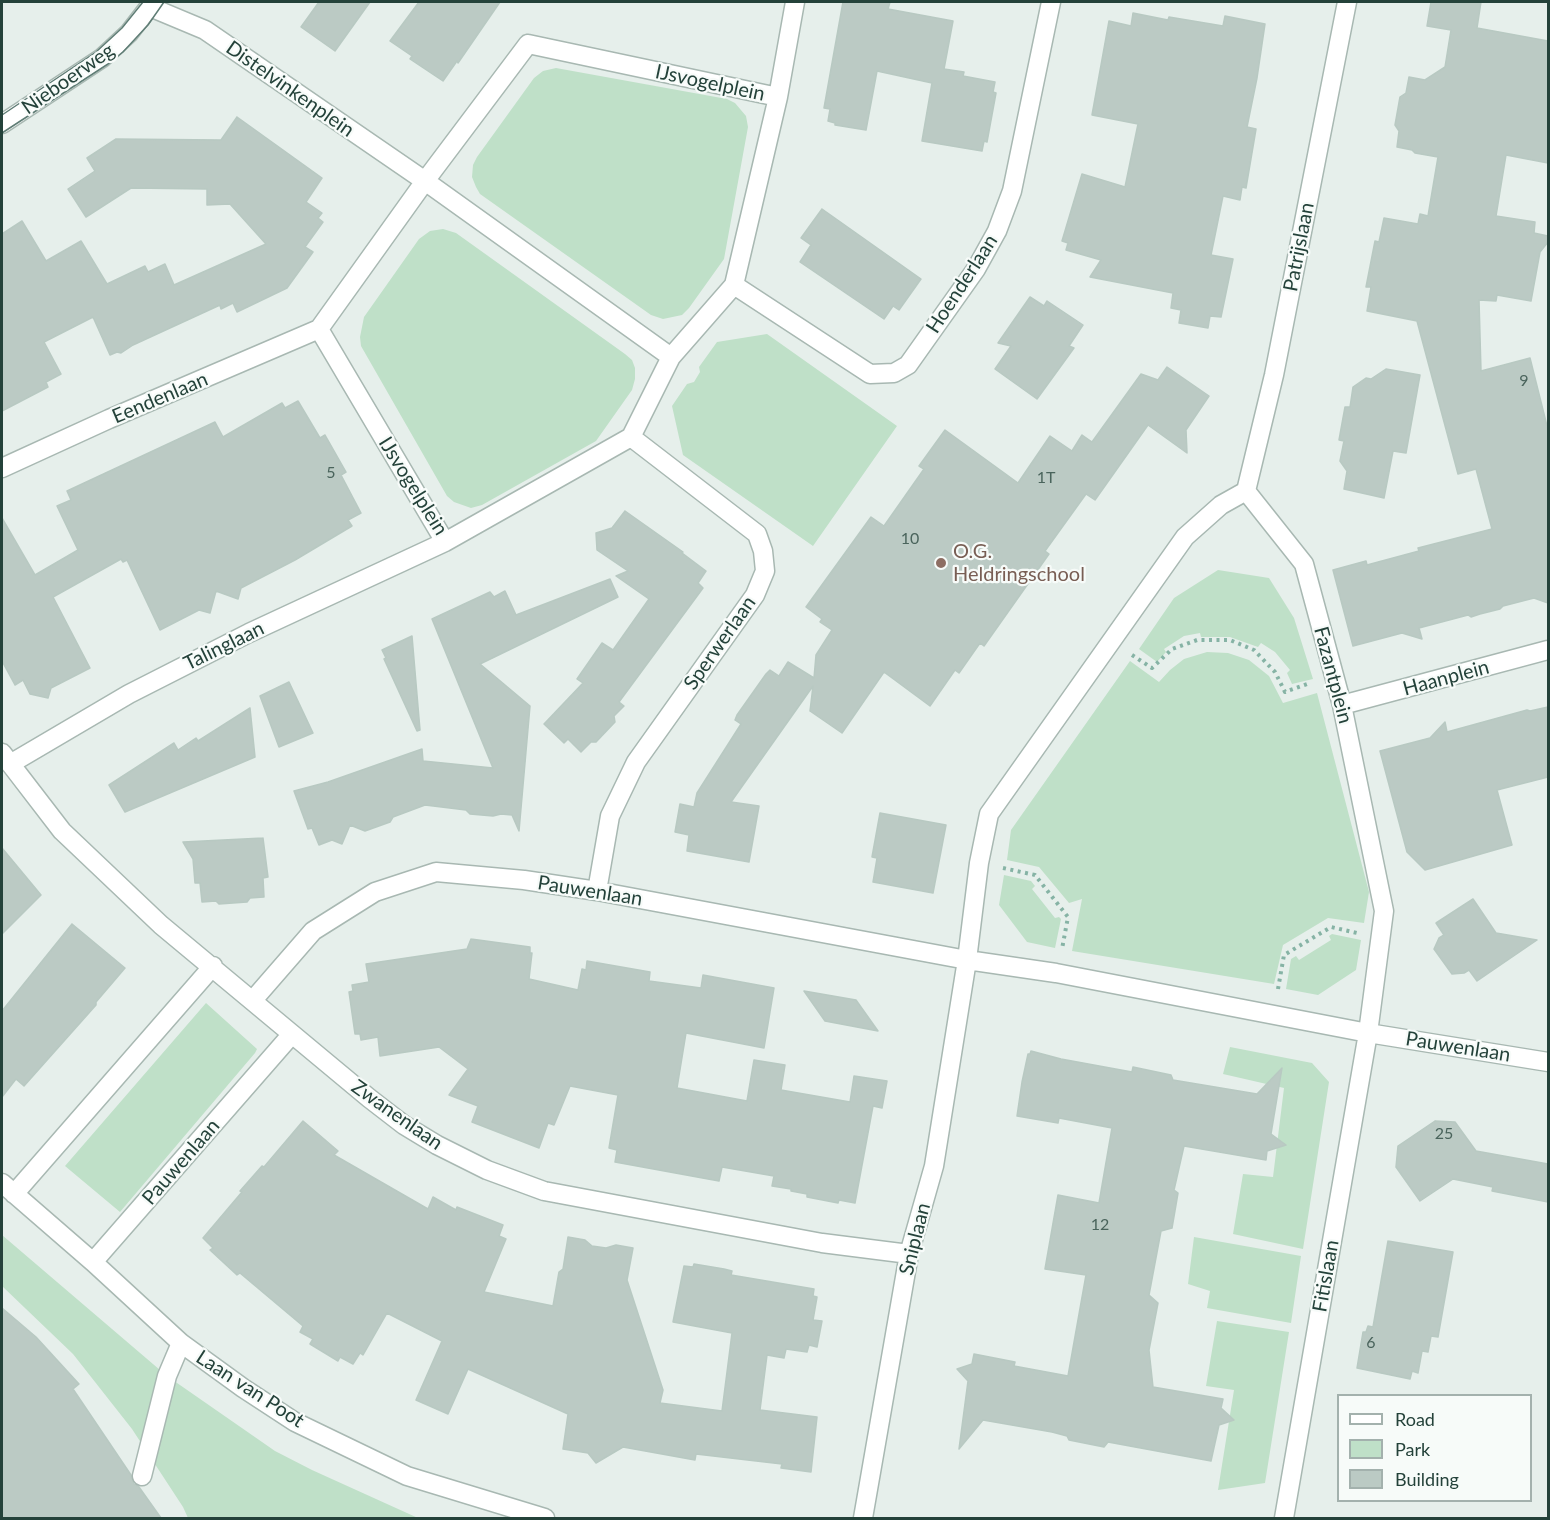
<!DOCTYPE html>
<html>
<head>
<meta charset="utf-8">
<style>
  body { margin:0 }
  #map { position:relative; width:1550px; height:1520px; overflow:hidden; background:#e6efeb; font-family:Lato,sans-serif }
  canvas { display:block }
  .frame { position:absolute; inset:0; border:3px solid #24423a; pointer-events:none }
  .legend { position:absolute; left:1337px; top:1394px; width:195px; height:108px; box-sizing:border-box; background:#f7fbf9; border:2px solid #a3b1ad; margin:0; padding:8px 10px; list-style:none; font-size:18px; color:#24423a }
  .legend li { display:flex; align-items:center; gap:12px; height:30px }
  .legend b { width:30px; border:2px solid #a3b1ad }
</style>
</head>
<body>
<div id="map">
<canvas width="1550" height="1520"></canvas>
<div class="frame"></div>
<ul class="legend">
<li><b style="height:8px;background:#fff"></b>Road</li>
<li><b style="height:16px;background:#bfe0c8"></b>Park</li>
<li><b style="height:16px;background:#bbcac4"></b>Building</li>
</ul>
</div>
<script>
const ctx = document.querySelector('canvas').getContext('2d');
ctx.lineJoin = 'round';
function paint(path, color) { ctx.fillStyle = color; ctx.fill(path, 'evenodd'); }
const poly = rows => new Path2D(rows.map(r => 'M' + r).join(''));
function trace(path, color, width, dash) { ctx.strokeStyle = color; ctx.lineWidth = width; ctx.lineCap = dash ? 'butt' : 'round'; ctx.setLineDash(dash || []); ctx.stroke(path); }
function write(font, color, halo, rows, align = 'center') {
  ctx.font = font + ' Lato,sans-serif'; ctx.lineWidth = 4.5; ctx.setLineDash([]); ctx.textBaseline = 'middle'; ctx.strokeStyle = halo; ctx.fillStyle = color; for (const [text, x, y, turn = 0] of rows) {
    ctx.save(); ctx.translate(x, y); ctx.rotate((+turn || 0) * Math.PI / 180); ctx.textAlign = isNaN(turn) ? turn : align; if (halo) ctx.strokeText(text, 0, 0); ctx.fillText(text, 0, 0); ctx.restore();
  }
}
const green = poly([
  [556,68,727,99,735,103,746,116,748,127,724,259,689,308,682,315,663,319,651,315,480,194,476,187,472,177,473,165,477,157,534,78,543,71],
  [443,229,456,233,625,354,632,360,635,368,635,379,632,390,596,441,482,505,471,508,454,502,447,496,361,346,360,337,364,317,419,239,430,231],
  [767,334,897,426,813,546,683,455,672,406,687,384,694,382,700,372,699,367,717,342],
  [1218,570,1269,578,1294,618,1313,679,1292,684,1287,673,1290,670,1275,652,1261,643,1258,647,1230,637,1201,637,1200,633,1184,636,1164,649,1166,652,1157,662,1139,649,1174,598],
  [1207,652,1228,653,1249,660,1269,676,1283,703,1317,693,1369,892,1364,923,1328,918,1283,945,1274,984,1072,951,1082,899,1069,903,1039,867,1007,860,1011,830,1130,661,1159,682,1170,670,1184,659],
  [1004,875,1031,881,1035,886,1032,889,1055,918,1059,917,1061,919,1055,948,1027,942,999,905],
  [1332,934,1361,940,1356,970,1318,995,1286,989,1291,959,1296,956,1299,960,1331,940,1329,936],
  [206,1003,257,1049,255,1053,120,1212,65,1166],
  [1230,1047,1312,1063,1329,1082,1303,1249,1233,1234,1243,1174,1273,1177,1284,1088,1223,1074],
  [2,1235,167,1376,275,1451,312,1470,418,1518,188,1518,183,1507,132,1429,73,1354,2,1286],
  [1194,1237,1301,1256,1291,1323,1207,1308,1210,1291,1188,1284],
  [1217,1321,1289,1332,1265,1483,1218,1490,1234,1390,1206,1386]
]);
const building = poly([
  [319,2,370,2,335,51,301,27,319,2],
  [419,2,500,2,458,63,457,61,443,81,410,59,412,56,390,41,419,2],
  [843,2,890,2,888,9,953,21,944,69,964,72,963,76,995,82,993,92,996,93,987,142,984,141,982,151,922,141,932,83,877,71,866,130,835,125,835,123,828,121,830,109,824,108,843,2],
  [1431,2,1481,2,1477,28,1548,41,1548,163,1506,155,1496,216,1535,222,1534,233,1548,236,1548,242,1540,252,1531,301,1497,295,1496,301,1479,300,1481,371,1530,358,1548,430,1548,603,1534,598,1503,606,1500,609,1480,614,1471,617,1468,615,1419,628,1422,639,1402,633,1353,646,1333,570,1366,561,1367,565,1419,551,1418,548,1492,529,1476,469,1458,474,1417,321,1367,311,1371,287,1366,287,1375,241,1379,242,1384,218,1418,224,1420,214,1428,216,1438,157,1415,153,1412,150,1397,147,1399,131,1395,125,1400,97,1406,93,1409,77,1425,80,1445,67,1451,30,1427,26,1431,2],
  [1133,13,1168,20,1169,17,1223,26,1225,16,1265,24,1257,78,1247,127,1256,129,1246,188,1242,187,1240,200,1223,196,1211,255,1233,259,1221,317,1210,316,1208,328,1179,323,1181,310,1171,308,1173,293,1090,277,1101,260,1066,250,1068,243,1062,241,1082,174,1125,187,1138,124,1092,115,1109,21,1131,26,1133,13],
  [237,117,322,178,306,202,322,213,318,218,323,222,305,247,313,252,287,288,237,312,233,303,221,309,220,305,133,345,121,353,117,352,110,355,93,317,44,342,61,374,46,382,48,387,2,411,2,234,22,221,46,261,81,241,107,284,145,266,148,272,165,264,174,285,266,244,230,204,207,205,207,189,131,188,86,217,68,189,95,171,87,158,116,139,221,140,237,117],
  [822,209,921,279,899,310,893,306,884,319,800,262,811,245,801,238,822,209],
  [1030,297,1044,306,1047,301,1083,325,1069,346,1074,348,1037,399,995,369,1011,346,998,343,1030,297],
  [1167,367,1209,396,1186,430,1187,453,1148,425,1095,500,1086,494,1045,551,1049,554,984,646,980,643,959,673,955,670,930,706,884,672,842,733,810,711,813,686,731,802,759,806,749,862,687,851,689,835,675,832,680,804,694,807,697,793,741,724,735,720,737,715,766,674,770,670,779,676,788,662,814,678,816,655,832,630,820,622,822,619,806,607,871,517,884,526,924,469,919,466,945,430,1018,483,1050,436,1072,451,1082,435,1092,442,1141,374,1158,380,1167,367],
  [1386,369,1420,375,1406,453,1393,451,1384,498,1344,489,1347,471,1340,461,1344,441,1339,440,1345,407,1350,407,1353,387,1366,378,1371,379,1386,369],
  [298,401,320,438,325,435,346,472,341,475,361,513,348,520,352,526,295,560,241,588,238,599,216,591,210,613,199,610,160,630,127,560,123,562,121,559,53,597,90,668,51,688,48,698,30,694,23,680,15,685,2,661,2,518,35,575,78,550,57,506,71,500,67,491,215,422,223,437,282,403,285,408,298,401],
  [625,511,683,552,682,553,706,571,698,583,703,588,619,702,624,706,614,716,615,722,596,742,591,742,581,752,568,739,564,743,544,724,583,683,577,679,602,643,613,650,649,599,616,576,628,571,597,550,596,533,612,528,625,511],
  [610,579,618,597,480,664,530,706,519,831,512,815,501,814,493,816,470,814,466,810,425,805,393,817,390,822,365,831,350,825,342,844,332,840,319,845,312,828,308,829,294,791,328,782,422,749,423,761,493,768,432,619,490,592,494,597,505,591,516,615,610,579],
  [412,636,420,730,417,731,384,659,386,658,382,650,412,636],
  [289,682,313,733,279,747,260,696,289,682],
  [1548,707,1548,777,1497,790,1512,845,1425,870,1407,852,1380,751,1430,738,1445,722,1447,732,1527,710,1530,711,1548,707],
  [250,708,255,757,125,812,109,785,174,743,178,750,196,738,198,741,250,708],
  [880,813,946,825,933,893,873,882,877,858,872,857,880,813],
  [263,838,268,877,263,878,264,897,250,898,247,902,219,904,216,901,202,902,200,883,195,883,193,859,183,842,263,838],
  [2,848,41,895,2,934,2,848],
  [1473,899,1496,933,1537,940,1477,981,1469,970,1464,973,1452,974,1434,949,1439,938,1444,935,1436,923,1473,899],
  [72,924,125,968,96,1002,96,1005,24,1086,16,1079,2,1097,2,1011,72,924],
  [471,939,530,947,530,953,532,953,529,979,578,990,582,969,586,970,587,961,650,972,649,981,701,988,703,975,774,988,764,1048,686,1033,677,1088,747,1101,754,1060,785,1065,781,1090,850,1102,854,1076,887,1081,882,1108,873,1106,855,1203,839,1200,838,1203,807,1197,807,1194,791,1191,791,1189,772,1186,774,1176,722,1167,719,1181,615,1162,617,1150,609,1148,618,1095,570,1086,554,1125,548,1123,539,1148,472,1122,478,1106,449,1095,468,1069,439,1047,380,1056,378,1037,361,1040,360,1034,355,1034,349,992,353,991,352,985,369,982,366,964,467,949,471,939],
  [804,991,856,1000,878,1031,825,1021,804,991],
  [1031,1051,1061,1059,1132,1072,1133,1067,1171,1075,1173,1080,1257,1094,1282,1068,1271,1134,1286,1145,1267,1151,1266,1160,1184,1146,1174,1190,1178,1193,1172,1228,1161,1231,1149,1295,1158,1303,1149,1350,1153,1387,1223,1399,1221,1408,1234,1420,1219,1425,1211,1461,1108,1442,1104,1447,1069,1440,1067,1436,1052,1432,983,1420,959,1449,968,1381,957,1369,972,1364,974,1354,1015,1362,1014,1366,1068,1376,1086,1275,1045,1269,1058,1195,1099,1203,1112,1128,1059,1118,1058,1123,1017,1116,1022,1082,1028,1054,1030,1054,1031,1051],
  [303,1121,338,1151,334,1155,428,1209,433,1197,456,1210,457,1207,503,1225,499,1236,506,1239,484,1292,553,1306,559,1272,563,1269,568,1237,585,1240,592,1246,606,1248,616,1245,633,1248,627,1280,663,1390,660,1403,722,1411,732,1333,673,1322,684,1266,693,1267,694,1264,724,1269,732,1271,731,1275,814,1289,813,1296,817,1297,813,1320,822,1321,817,1347,809,1345,807,1352,786,1349,784,1358,767,1355,760,1410,817,1417,811,1472,781,1468,782,1464,696,1454,695,1460,623,1447,596,1463,588,1453,563,1449,568,1414,468,1369,448,1414,416,1400,442,1341,387,1313,363,1355,360,1353,353,1364,340,1357,338,1361,310,1344,313,1339,300,1332,303,1326,240,1273,237,1275,210,1250,213,1248,203,1238,242,1192,240,1191,262,1166,264,1167,303,1121],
  [1435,1121,1455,1122,1476,1151,1548,1164,1548,1202,1492,1191,1493,1187,1453,1179,1420,1201,1396,1167,1398,1146,1435,1121],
  [1388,1241,1453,1252,1438,1337,1431,1336,1428,1352,1422,1351,1418,1373,1412,1371,1410,1379,1357,1368,1363,1332,1366,1332,1368,1326,1373,1327,1388,1241],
  [2,1308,36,1337,79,1384,73,1389,131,1475,134,1484,139,1487,161,1518,2,1518,2,1308]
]);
const path = poly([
  [1132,655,1152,668,1172,649,1197,640,1230,640,1254,650,1275,672,1285,692,1310,683],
  [1003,868,1035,875,1068,917,1062,949],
  [1278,989,1284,955,1331,927,1357,933]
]);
const minor = poly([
  [150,7,205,30,425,181,671,357],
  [528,44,778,97,734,285,671,357,631,437,445,542,319,329,425,181,528,44],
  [778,97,795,2],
  [2,124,102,58,129,33,153,2],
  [734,285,870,374,894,373,908,365,976,269,997,231,1012,191,1051,2],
  [2,468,109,419,319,329],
  [1246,491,1274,375,1347,2],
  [1342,705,1548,650],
  [2,753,62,831,161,925,369,1098,404,1125,437,1145,487,1170,544,1191,822,1243,909,1254],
  [10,764,129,694,249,633,445,542],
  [597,891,610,816,636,762,755,595,765,571,763,551,757,534,631,437],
  [253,1000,313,931,375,892,436,872,524,880,597,891,967,960,1056,973,1368,1033,1384,911,1342,705,1304,564,1246,491],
  [2,1183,93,1262,181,1343,243,1388,295,1422,407,1476,545,1518],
  [14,1194,213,966],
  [93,1262,292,1034],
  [142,1476,167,1376,181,1343],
  [863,1518,909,1254,934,1166,967,960,979,863,989,814,1185,537,1221,505,1246,491],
  [1284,1518,1368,1033,1548,1062]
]);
const tram = poly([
  [2,115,96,52,122,28,143,2],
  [2,133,108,64,123,52,148,25,164,2]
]);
const markers = [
  [941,563,6,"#8d6e63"]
];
const numberNames = [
  ["9",1524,381],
  ["5",331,473],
  ["1T",1046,478],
  ["10",910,539],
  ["25",1444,1134],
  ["12",1100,1225],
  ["6",1371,1343]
];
const streetNames = [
  ["Nieboerweg",68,79,-35],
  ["IJsvogelplein",710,83,12],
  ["Distelvinkenplein",290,89,35],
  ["Patrijslaan",1299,247,-79],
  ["Hoenderlaan",962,284,-57],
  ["Eendenlaan",160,398,-23],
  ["IJsvogelplein",413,486,58],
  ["Sperwerlaan",720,643,-55],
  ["Talinglaan",224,646,-26],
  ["Fazantplein",1333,675,75],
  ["Haanplein",1446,678,-15],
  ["Pauwenlaan",590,891,9],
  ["Pauwenlaan",1458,1047,9],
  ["Zwanenlaan",397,1115,35],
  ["Pauwenlaan",181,1162,-49],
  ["Sniplaan",915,1239,-76],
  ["Fitislaan",1326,1276,-80],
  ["Laan van Poot",250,1389,33]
];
const educationNames = [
  ["O.G.",953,552],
  ["Heldringschool",953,575]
];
paint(green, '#bfe0c8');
paint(building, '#bbcac4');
trace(building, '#b8c9c2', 1.5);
trace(minor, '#a8b8b2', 21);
trace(path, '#86b3a5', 4, [3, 4.5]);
trace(minor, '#fff', 18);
trace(tram, '#5f7d75', 1.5);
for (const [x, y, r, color] of markers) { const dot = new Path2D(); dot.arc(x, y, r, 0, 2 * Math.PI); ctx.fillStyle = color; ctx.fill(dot); trace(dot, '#f7fbf9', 2); }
write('16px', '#4a645c', null, numberNames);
write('20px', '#24423a', '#f7fbf9', streetNames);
write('20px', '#785e54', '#f7fbf9', educationNames, 'left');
</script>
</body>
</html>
